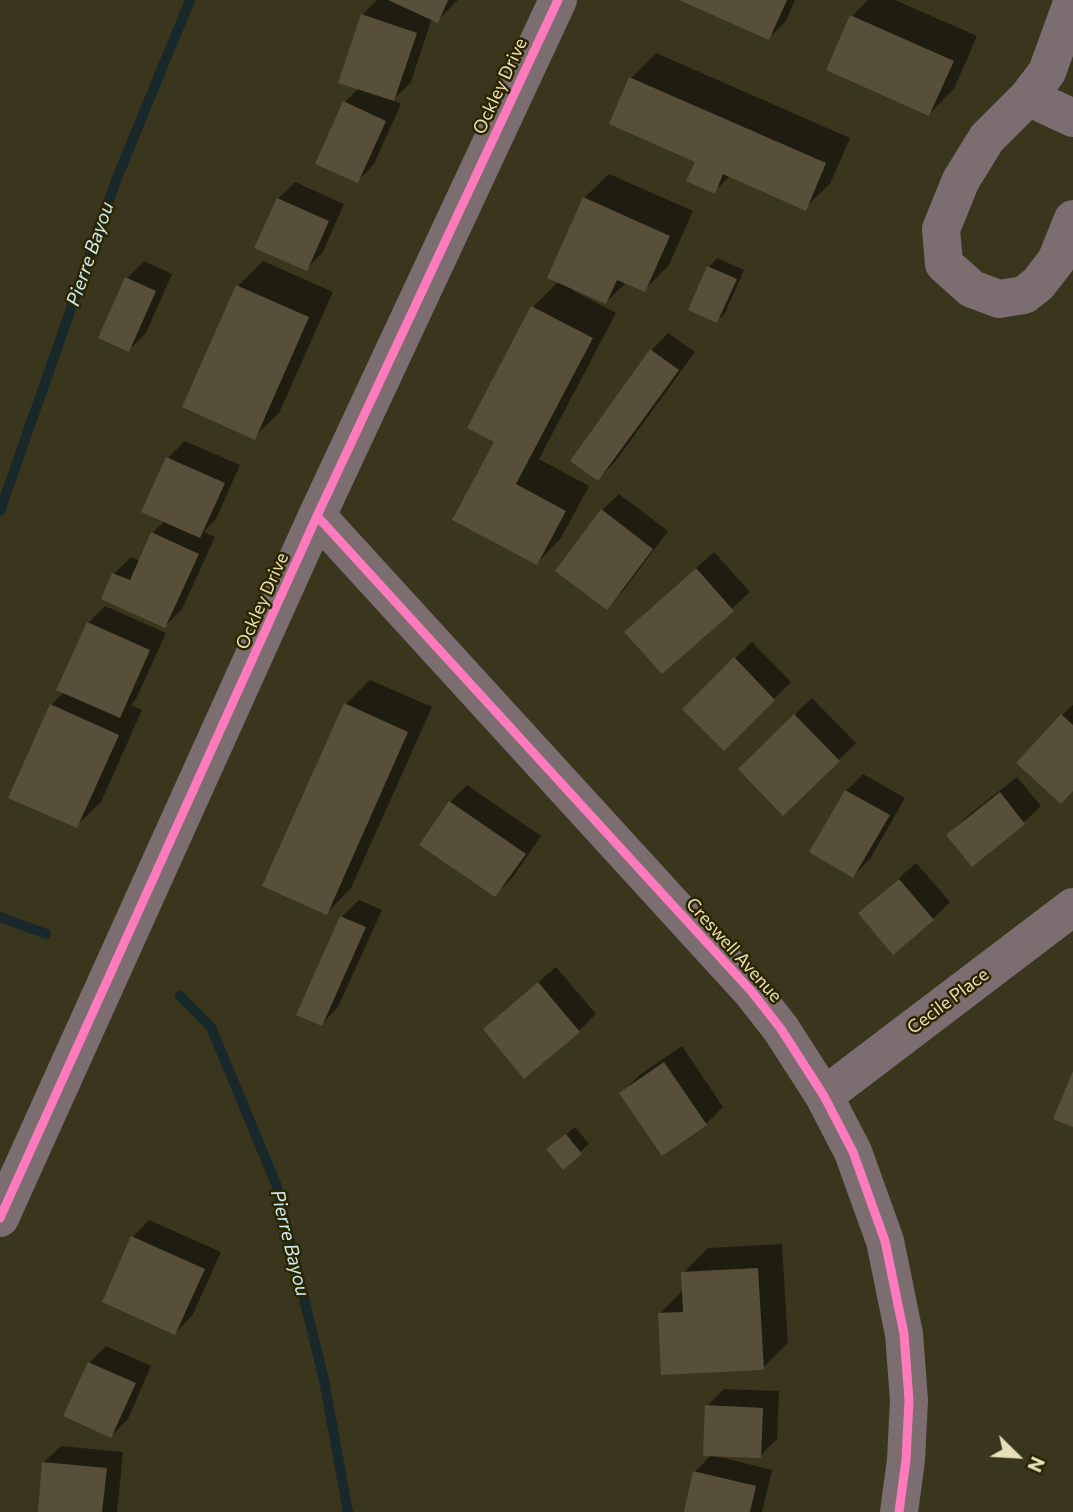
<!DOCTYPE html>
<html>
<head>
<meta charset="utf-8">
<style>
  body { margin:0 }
  #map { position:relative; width:1073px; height:1512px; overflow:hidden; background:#3a361e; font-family:Commissioner,sans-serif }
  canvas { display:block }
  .north { position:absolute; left:982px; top:1421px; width:70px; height:70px; -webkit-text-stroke:5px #2c2501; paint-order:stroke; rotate:114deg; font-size:19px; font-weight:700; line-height:28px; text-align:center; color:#e8e0b9 }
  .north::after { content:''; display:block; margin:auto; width:24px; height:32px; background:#e8e0b9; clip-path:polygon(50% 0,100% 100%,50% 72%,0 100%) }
</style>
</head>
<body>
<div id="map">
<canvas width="1073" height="1512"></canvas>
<div class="north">N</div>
</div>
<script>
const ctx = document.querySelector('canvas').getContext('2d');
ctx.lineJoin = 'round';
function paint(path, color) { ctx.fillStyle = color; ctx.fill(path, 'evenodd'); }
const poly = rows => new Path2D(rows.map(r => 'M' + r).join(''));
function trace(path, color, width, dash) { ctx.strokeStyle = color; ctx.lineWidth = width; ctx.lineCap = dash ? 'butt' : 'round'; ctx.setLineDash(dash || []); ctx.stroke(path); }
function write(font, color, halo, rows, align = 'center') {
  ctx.font = font + ' Commissioner,sans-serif'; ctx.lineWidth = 5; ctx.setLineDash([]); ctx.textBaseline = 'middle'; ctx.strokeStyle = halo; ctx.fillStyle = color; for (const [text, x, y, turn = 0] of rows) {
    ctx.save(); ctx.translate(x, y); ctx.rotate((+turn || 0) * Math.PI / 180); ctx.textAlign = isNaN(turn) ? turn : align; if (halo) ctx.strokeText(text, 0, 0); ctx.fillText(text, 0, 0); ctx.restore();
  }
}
const shadow = poly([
  [377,0,458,0,438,20,432,18,411,82,393,100,401,104,374,164,358,181,344,103,359,88,362,15],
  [683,0,795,0,786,21,769,38],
  [868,0,895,0,977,36,954,89,929,114,852,16],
  [656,53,850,138,830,184,805,208,730,176,714,192,697,161,611,123,631,78],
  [609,174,693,211,669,265,644,290,627,282,606,302,574,288,572,290,616,313,539,459,589,486,561,538,537,563,496,441,533,307,559,281,584,198],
  [295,182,344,204,323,252,306,269,278,199],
  [717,258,744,270,725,313,717,321,690,309,709,267],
  [144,261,172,274,146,333,129,350,127,278],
  [263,261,333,292,279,413,254,437,238,286],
  [668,333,695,352,615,462,598,479,572,460,652,350],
  [185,441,240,465,216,519,204,532,215,537,182,609,165,626,103,598,114,574,131,557,140,561,152,533,165,521,144,511,168,458],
  [619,494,668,531,623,591,606,608,602,510],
  [714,552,750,592,662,672,643,615],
  [105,606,166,633,136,699,131,705,142,710,101,802,76,826,51,705,65,692,88,623],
  [752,642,791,682,724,749,684,709],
  [370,680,432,707,351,888,327,913,345,705],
  [812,698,856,743,783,814,740,769],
  [1073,705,1073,789,1062,715],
  [863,774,905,798,870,859,853,876,811,851,846,791],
  [1017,777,1041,806,1024,822,972,864,949,835,965,818],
  [467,785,541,836,512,878,495,895,450,802],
  [916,863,950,902,933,919,860,913],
  [359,900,382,910,338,1007,322,1024,342,917],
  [556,967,596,1014,579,1031,485,1029],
  [682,1046,723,1107,706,1124,622,1093,638,1076],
  [575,1127,589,1144,563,1167,557,1142],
  [149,1220,221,1252,192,1316,175,1333,133,1237],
  [782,1244,788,1343,763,1368,660,1314,684,1289,683,1273,708,1248],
  [106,1346,151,1366,128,1419,111,1436,89,1363],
  [724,1389,779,1391,777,1439,760,1456,716,1456,772,1470,762,1512,685,1512,695,1472,712,1454,707,1406],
  [61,1446,123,1452,117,1512,39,1512,44,1462]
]);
const stream = poly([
  [0,511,115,183,190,0],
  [0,917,46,934],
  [180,996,211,1027,276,1184,324,1380,348,1512]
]);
const building = poly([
  [388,0,448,0,438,23],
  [679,0,787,0,769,40],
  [361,14,417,33,394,101,338,83],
  [850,15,954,61,929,116,826,70],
  [629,77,826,163,806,211,723,174,715,194,686,181,695,162,609,124],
  [343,101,386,121,358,183,315,164],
  [583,197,670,236,645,292,617,280,606,304,547,278],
  [277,198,329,221,307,271,254,248],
  [707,266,737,279,717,323,688,310],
  [125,277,156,291,129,352,98,338],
  [236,285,309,317,255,440,182,407],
  [531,306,593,338,516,484,566,511,537,565,452,520,494,442,467,428],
  [650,349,679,370,598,481,570,461],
  [166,457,225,483,200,538,141,512],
  [601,509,653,549,607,610,555,571],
  [151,532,199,554,165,628,101,599,112,573,130,580],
  [696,568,734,611,662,674,624,632],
  [87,622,150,650,120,718,56,690],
  [734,657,775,700,724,751,682,709],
  [344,703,408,732,327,915,262,886],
  [50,704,119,735,77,828,8,798],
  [794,714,840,761,783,816,738,769],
  [1061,714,1073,725,1073,791,1061,804,1016,763],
  [845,790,890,815,853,878,809,852],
  [1000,792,1025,824,972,867,946,835],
  [449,801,526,854,495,897,419,845],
  [899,879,934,920,893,955,858,913],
  [340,916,366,927,322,1026,296,1015],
  [538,982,580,1032,524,1079,483,1029],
  [664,1062,707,1125,662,1156,619,1093],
  [1073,1071,1073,1127,1053,1119],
  [566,1134,582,1154,563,1170,546,1149],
  [131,1236,205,1269,175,1335,102,1302],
  [758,1268,764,1370,661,1375,658,1313,683,1312,681,1272],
  [88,1362,136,1383,111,1438,63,1416],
  [705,1405,763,1408,761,1458,703,1456],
  [42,1462,107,1468,102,1512,38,1512],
  [693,1471,756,1486,750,1512,684,1512]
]);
const minor = poly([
  [1073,0,1047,72,1028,97,987,138,961,180,941,229,944,264,972,289,999,299,1024,295,1038,284,1056,261,1073,219],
  [1028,97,1073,118],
  [317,516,752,992,781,1029,824,1096,853,1152,885,1241,904,1334,909,1400,906,1460,899,1512],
  [824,1096,1073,907],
  [0,1218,317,516,558,0]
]);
const cycleway = poly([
  [317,516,752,992,781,1029,824,1096,853,1152,885,1241,904,1334,909,1400,906,1460,899,1512],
  [0,1218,317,516,558,0]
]);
const streetNames = [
  ["Ockley Drive",500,86,-65],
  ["Ockley Drive",262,601,-66],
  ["Creswell Avenue",734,950,48],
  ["Cecile Place",948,1001,-37]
];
const waterNames = [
  ["Pierre Bayou",90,254,-71],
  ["Pierre Bayou",290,1243,76]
];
paint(shadow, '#0007');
trace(stream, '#18282b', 10);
paint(building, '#574f39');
trace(minor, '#7b6d70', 38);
trace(cycleway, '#fd7abc', 9);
write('18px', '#e8e0b9', '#2c2501', streetNames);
write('italic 19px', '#cdeaf2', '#2c2501', waterNames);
</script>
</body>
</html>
